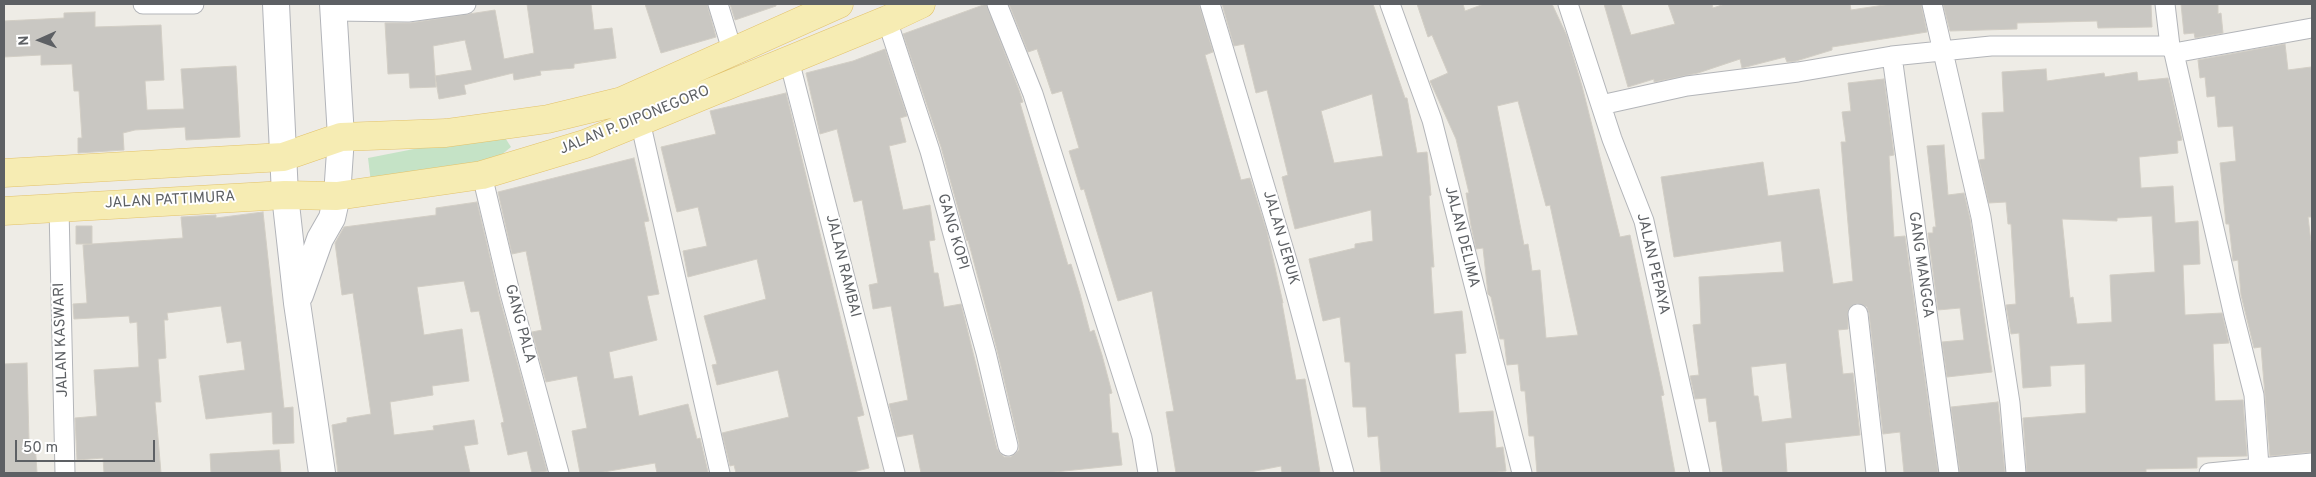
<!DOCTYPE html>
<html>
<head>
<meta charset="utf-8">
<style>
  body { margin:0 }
  #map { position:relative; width:2316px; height:477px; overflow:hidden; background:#eeece6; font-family:Overpass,sans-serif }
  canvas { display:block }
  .frame { position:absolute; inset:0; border:5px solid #5d6064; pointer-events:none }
  .north { position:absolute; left:15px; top:15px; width:50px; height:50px; -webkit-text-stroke:4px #fff; paint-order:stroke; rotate:268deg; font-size:14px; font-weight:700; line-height:20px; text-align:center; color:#5d6064 }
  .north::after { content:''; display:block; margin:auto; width:18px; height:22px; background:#5d6064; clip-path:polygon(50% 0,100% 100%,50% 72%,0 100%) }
  .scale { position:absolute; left:15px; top:440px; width:140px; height:22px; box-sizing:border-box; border:2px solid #5d6064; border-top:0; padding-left:6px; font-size:15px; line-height:18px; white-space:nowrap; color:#5d6064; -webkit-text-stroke:4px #fff; paint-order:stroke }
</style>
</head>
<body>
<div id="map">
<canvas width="2316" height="477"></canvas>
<div class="frame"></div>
<div class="north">N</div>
<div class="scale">50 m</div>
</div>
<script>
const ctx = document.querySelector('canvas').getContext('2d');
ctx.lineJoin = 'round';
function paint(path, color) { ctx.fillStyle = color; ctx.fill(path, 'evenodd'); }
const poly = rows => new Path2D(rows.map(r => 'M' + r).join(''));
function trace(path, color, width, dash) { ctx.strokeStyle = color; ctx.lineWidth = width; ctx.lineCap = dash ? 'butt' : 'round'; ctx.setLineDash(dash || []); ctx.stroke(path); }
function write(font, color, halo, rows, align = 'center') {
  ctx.font = font + ' Overpass,sans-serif'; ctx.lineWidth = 4; ctx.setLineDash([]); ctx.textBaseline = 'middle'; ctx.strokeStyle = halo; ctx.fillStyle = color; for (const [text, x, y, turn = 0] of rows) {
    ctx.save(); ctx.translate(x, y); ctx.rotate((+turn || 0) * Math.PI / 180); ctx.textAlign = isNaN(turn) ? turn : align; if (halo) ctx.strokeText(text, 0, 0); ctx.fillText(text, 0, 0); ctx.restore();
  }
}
const green = poly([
  [504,136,511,147,494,161,372,191,368,158,475,137]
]);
const building = poly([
  [527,4,591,4,594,30,612,28,616,58,574,64,574,68,540,71,541,75,514,80,513,73,464,85,466,94,439,99,435,76,472,70,465,40,433,46,436,87,410,88,409,73,388,74,385,23,410,23,495,10,504,59,534,53,527,4],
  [645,4,707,4,716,37,661,53,645,4],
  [730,4,776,4,776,6,735,20,730,4],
  [986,4,1019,90,1023,102,1020,103,1033,147,1068,265,1071,264,1080,294,1090,332,1094,330,1102,355,1112,393,1109,394,1112,433,1118,433,1122,465,1045,473,921,473,913,434,897,437,889,404,908,400,891,306,873,309,869,285,878,283,862,200,854,202,837,129,820,134,806,73,853,61,885,49,907,116,900,118,906,142,889,146,903,210,930,205,935,240,929,241,934,273,938,273,944,307,961,304,997,449,1004,457,1011,457,1019,450,1019,443,997,350,968,240,967,241,941,147,903,34,986,4],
  [1009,4,1199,4,1213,52,1205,55,1241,180,1250,178,1267,232,1283,303,1282,303,1296,380,1305,379,1320,473,1282,473,1281,466,1245,473,1176,473,1166,412,1174,411,1152,291,1118,301,1084,189,1081,190,1069,151,1079,148,1062,91,1052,94,1037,49,1028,52,1009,4],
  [1222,4,1373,4,1405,98,1407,98,1417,153,1427,152,1431,195,1429,196,1434,267,1431,267,1434,314,1462,311,1466,353,1455,354,1459,413,1493,411,1496,448,1503,447,1506,471,1489,473,1381,473,1378,436,1368,437,1366,407,1353,407,1350,362,1345,362,1340,317,1323,321,1309,259,1355,248,1355,244,1373,241,1371,210,1295,229,1282,177,1288,175,1267,90,1256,93,1244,44,1234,46,1222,4],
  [1372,94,1383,156,1334,163,1321,111,1372,94],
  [1417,4,1463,4,1465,11,1484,4,1552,4,1567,36,1582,86,1620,237,1630,235,1664,395,1661,396,1675,473,1537,473,1534,436,1529,436,1525,391,1521,391,1518,364,1507,365,1504,339,1500,339,1491,297,1488,294,1483,248,1476,249,1471,226,1466,193,1469,193,1456,139,1430,81,1448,73,1432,35,1428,37,1417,4],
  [1518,101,1546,206,1550,205,1578,335,1546,338,1540,270,1532,271,1528,244,1524,245,1497,106,1518,101],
  [1604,4,1621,4,1631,35,1675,24,1668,4,1712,4,1713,8,1725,4,1850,4,1851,10,1891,4,1921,4,1927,32,1832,47,1832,50,1796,61,1787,62,1785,57,1742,68,1740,59,1698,73,1654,82,1654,79,1628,87,1604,4],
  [1943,4,2151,4,2152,27,2098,28,2097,21,2017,23,2017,29,1950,31,1943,4],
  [2181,4,2218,4,2218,14,2221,13,2223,33,2195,38,2194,33,2184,34,2181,4],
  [95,12,95,27,161,25,164,80,145,81,147,110,184,109,181,69,236,66,240,137,186,140,185,127,135,130,123,133,124,150,78,153,78,138,82,138,79,91,74,91,72,64,41,65,41,55,4,57,4,21,64,18,64,13,95,12],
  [2285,44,2288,70,2311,67,2312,78,2312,217,2308,217,2312,250,2312,452,2270,456,2261,347,2254,348,2241,295,2238,260,2233,261,2229,224,2226,224,2220,163,2236,161,2233,126,2218,127,2215,96,2207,97,2205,77,2200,78,2198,60,2285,44],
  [2046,69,2047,81,2104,73,2105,77,2137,72,2138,81,2168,78,2182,140,2177,141,2178,153,2139,157,2141,188,2173,186,2175,223,2198,221,2200,264,2183,265,2185,315,2222,313,2229,343,2213,344,2215,401,2243,400,2247,456,2197,457,2197,468,2146,469,2146,472,2027,473,2023,418,2086,413,2085,364,2050,366,2051,386,2023,388,2019,333,2011,334,2006,305,2016,304,2011,224,2008,224,2006,202,1989,203,1979,160,1985,159,1982,113,2004,112,2002,72,2046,69],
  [2152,216,2155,272,2110,275,2112,322,2077,324,2073,297,2070,298,2062,219,2117,221,2117,218,2152,216],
  [1884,79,1894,155,1889,156,1894,237,1905,236,1938,473,1904,473,1900,432,1883,434,1869,313,1867,307,1857,303,1848,310,1848,329,1838,330,1843,374,1853,373,1860,435,1785,443,1787,473,1723,473,1716,421,1709,422,1706,398,1695,399,1690,376,1699,375,1693,325,1701,324,1699,277,1784,272,1781,241,1674,257,1661,177,1763,162,1768,196,1819,189,1833,284,1853,281,1841,142,1846,142,1842,112,1851,111,1848,83,1884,79],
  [1786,363,1792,418,1762,422,1758,396,1754,396,1751,367,1786,363],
  [786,93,864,415,857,417,869,468,849,473,736,473,734,465,730,466,722,433,789,417,778,370,717,385,712,365,717,364,704,316,766,299,757,259,688,277,683,251,707,246,698,207,677,212,661,147,716,134,710,111,786,93],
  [1944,145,1948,195,1964,193,1970,219,1992,372,1947,377,1942,342,1964,340,1960,308,1938,310,1928,233,1933,233,1933,227,1936,227,1927,146,1944,145],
  [634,158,649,221,644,222,659,294,647,296,657,340,609,352,614,379,632,376,639,416,688,404,697,439,700,438,708,472,701,473,657,473,655,463,598,473,580,473,572,431,587,428,577,376,546,382,532,332,542,330,526,251,512,254,498,192,634,158],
  [477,202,499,296,547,471,532,473,527,451,508,455,501,423,504,422,479,311,471,312,464,281,417,287,424,335,462,329,469,381,432,386,433,395,390,402,394,435,434,430,433,426,474,420,478,444,464,446,470,473,338,473,332,425,347,422,347,418,371,414,353,293,342,295,335,243,344,227,436,215,436,208,477,202],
  [263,212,284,408,293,407,294,443,273,444,272,412,206,419,199,376,245,370,241,341,227,343,221,306,167,313,168,320,164,320,166,358,158,359,161,402,155,402,161,473,104,473,103,458,77,460,75,418,97,416,94,370,139,367,137,322,130,323,129,316,74,319,73,304,87,303,83,245,92,244,76,244,76,226,92,226,92,244,183,238,181,217,216,215,216,218,263,212],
  [27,363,29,441,35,441,37,473,4,473,4,364,27,363],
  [1998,402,2005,473,1960,473,1951,407,1998,402],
  [279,450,281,473,211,473,210,454,279,450]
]);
const street = poly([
  [143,4,194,4],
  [718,4,732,50],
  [997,4,1033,94,1134,411,1142,437,1148,473],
  [1210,4,1288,264,1344,473],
  [1390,4,1432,120,1522,473],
  [1568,4,1612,139,1644,221,1700,473],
  [1932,4,1981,217,2010,403,2016,473],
  [2165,4,2170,46],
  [334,11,408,12,466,4],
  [887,20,930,151,986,353,1008,446],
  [2174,53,2234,316,2254,395,2259,467],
  [1892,56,1949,473],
  [789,60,895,473],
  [1601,105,1687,86,1798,72,1892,56,1991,46,2170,46,2174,53,2312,28],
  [640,121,720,473],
  [482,175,510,293,559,473],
  [59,208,65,473],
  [1858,314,1876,473],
  [2209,473,2312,463]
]);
const secondary = poly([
  [276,4,285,195,297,303,322,473],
  [300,295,320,239,332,218,337,196,341,137,333,4]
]);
const primary = poly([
  [4,173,283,157,341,137,446,133,548,119,622,101,839,4],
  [4,211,285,195,337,196,482,175,585,144,887,20,921,4]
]);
const streetNames = [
  ["JALAN P. DIPONEGORO",635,121,-22],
  ["JALAN PATTIMURA",170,201,-3],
  ["GANG KOPI",952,232,74],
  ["JALAN DELIMA",1461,237,76],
  ["JALAN JERUK",1280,238,74],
  ["JALAN PEPAYA",1652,264,77],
  ["GANG MANGGA",1920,265,82],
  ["JALAN RAMBAI",842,266,76],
  ["GANG PALA",519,324,75],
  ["JALAN KASWARI",62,340,-92]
];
paint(green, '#c5e3c6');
paint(building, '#c9c7c2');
trace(building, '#d2cec5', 1);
trace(street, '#b3b5b9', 21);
trace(secondary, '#b2b4b9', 28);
trace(primary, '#e2c26b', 29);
trace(street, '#fff', 19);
trace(secondary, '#fff', 26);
trace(primary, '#f6ecb3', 28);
write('15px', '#5d6064', '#fff', streetNames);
</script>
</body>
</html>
